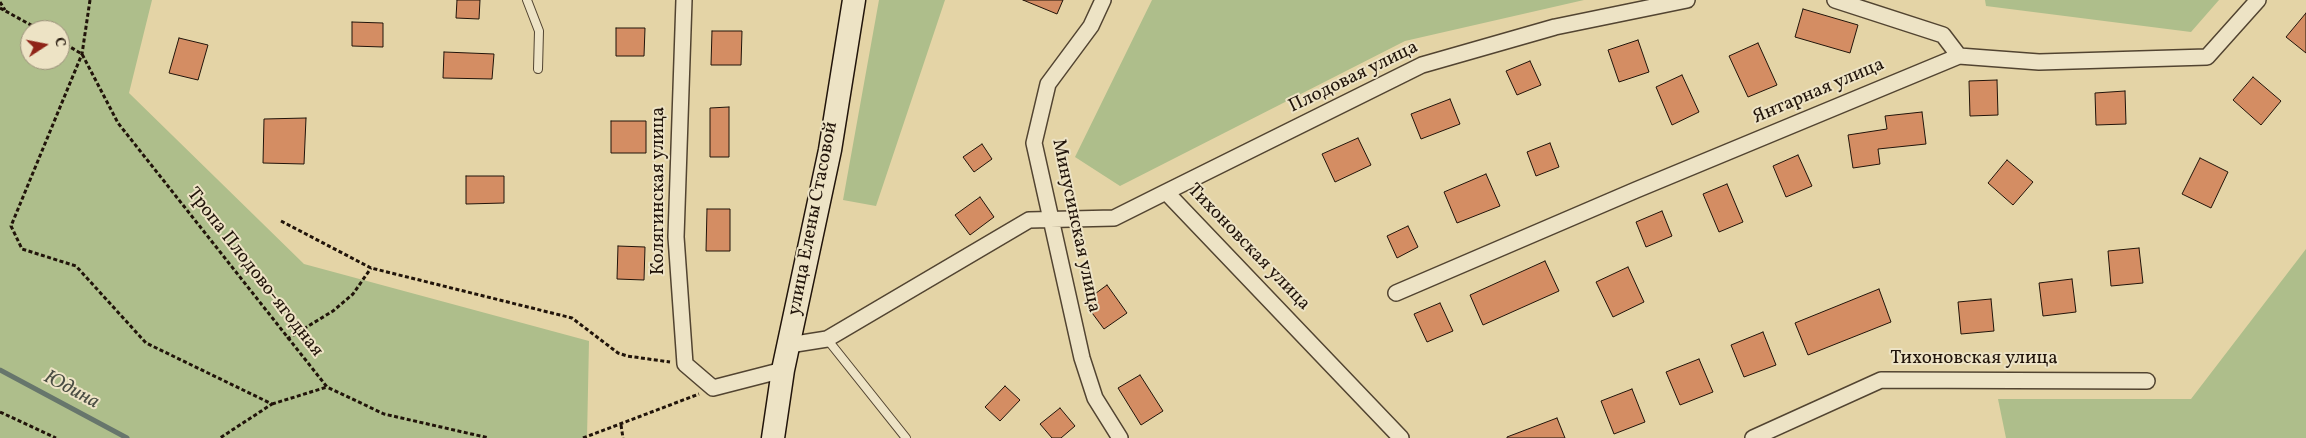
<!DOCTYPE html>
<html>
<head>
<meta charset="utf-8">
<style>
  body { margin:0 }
  #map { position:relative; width:2306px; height:438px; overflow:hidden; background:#e4d4a6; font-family:Vollkorn,serif }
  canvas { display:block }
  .north { position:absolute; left:20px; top:20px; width:50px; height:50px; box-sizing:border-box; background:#ede3c5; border:1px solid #9b907a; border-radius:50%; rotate:79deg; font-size:14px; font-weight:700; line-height:20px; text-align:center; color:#21140a }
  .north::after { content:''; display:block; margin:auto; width:18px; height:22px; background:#8f2418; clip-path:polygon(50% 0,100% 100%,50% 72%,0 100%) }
</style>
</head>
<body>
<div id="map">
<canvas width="2306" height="438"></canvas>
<div class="north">С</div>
</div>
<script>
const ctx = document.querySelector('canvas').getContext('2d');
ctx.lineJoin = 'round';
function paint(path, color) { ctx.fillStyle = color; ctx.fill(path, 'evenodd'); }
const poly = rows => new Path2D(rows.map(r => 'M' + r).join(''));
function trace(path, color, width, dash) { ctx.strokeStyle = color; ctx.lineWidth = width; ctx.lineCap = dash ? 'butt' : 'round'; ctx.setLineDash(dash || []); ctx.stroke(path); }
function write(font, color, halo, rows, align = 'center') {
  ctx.font = font + ' Vollkorn,serif'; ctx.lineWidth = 4; ctx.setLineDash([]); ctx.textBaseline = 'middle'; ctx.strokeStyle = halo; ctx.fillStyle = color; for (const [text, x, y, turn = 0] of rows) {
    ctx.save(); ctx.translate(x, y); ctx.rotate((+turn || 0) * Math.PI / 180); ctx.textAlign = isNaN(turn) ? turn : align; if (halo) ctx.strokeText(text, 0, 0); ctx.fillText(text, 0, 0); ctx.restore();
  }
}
const green = poly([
  [0,0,152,0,129,93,304,264,589,341,587,438,0,438],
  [30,30,60,30,60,60,30,60],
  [879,0,945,0,876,206,843,200],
  [1152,0,1584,0,1405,41,1120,186,1075,157],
  [1985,0,2219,0,2191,32,1986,6],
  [2306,249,2306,438,2006,438,1998,399,2191,399]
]);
const stream = poly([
  [0,370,127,438]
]);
const building = poly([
  [457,0,480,0,479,19,456,18,457,0],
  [1023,0,1063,0,1057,14,1023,0],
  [1803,9,1858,25,1850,53,1795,37,1803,9],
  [2306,13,2306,53,2286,37,2306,13],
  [352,22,383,23,383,47,352,46,352,22],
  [616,28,645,28,644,56,616,56,616,28],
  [712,31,742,31,741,65,711,65,712,31],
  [179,38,208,45,198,80,169,73,179,38],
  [1638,40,1649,72,1619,82,1608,50,1638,40],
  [1758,43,1777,85,1748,97,1729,56,1758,43],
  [444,52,494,54,492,79,443,78,444,52],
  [1530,61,1541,85,1517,95,1506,71,1530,61],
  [1682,75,1699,112,1672,125,1656,87,1682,75],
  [2253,77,2281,101,2261,125,2233,100,2253,77],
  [1997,80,1998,115,1970,116,1969,81,1997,80],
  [2125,91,2126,124,2096,125,2095,93,2125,91],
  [1450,99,1460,124,1421,139,1411,114,1450,99],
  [729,107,729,157,710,157,710,108,729,107],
  [1922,112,1926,144,1878,149,1880,164,1853,168,1848,135,1887,129,1885,116,1922,112],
  [306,118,304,164,263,163,264,119,306,118],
  [611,121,646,121,646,153,611,153,611,121],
  [1358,138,1371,165,1335,182,1322,154,1358,138],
  [1550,143,1559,167,1536,176,1527,152,1550,143],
  [982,144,992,159,974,172,963,157,982,144],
  [1798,155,1812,186,1786,197,1773,166,1798,155],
  [2200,158,2228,172,2211,208,2182,194,2200,158],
  [2007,160,2033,182,2013,205,1988,183,2007,160],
  [1486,174,1500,206,1457,223,1444,192,1486,174],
  [466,176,504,176,504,203,466,204,466,176],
  [1727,184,1743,222,1719,232,1703,194,1727,184],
  [980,197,994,217,970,235,955,215,980,197],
  [707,209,730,209,730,251,706,251,707,209],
  [1662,211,1672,236,1646,247,1636,222,1662,211],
  [1408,226,1418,247,1397,258,1387,236,1408,226],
  [618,246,645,247,644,280,617,279,618,246],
  [2139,248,2143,283,2111,286,2108,251,2139,248],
  [1545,261,1559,291,1483,325,1470,295,1545,261],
  [1628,267,1644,302,1613,317,1596,282,1628,267],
  [2072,279,2076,312,2043,316,2039,283,2072,279],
  [1107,285,1127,313,1104,329,1084,302,1107,285],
  [1879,289,1891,322,1808,355,1795,323,1879,289],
  [1991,299,1994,331,1961,334,1958,302,1991,299],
  [1440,303,1453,331,1427,342,1414,314,1440,303],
  [1763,332,1776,365,1744,377,1731,345,1763,332],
  [1699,359,1713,392,1680,405,1666,372,1699,359],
  [1140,375,1163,411,1141,425,1118,388,1140,375],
  [1005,386,1020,400,1000,421,985,407,1005,386],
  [1632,389,1645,422,1614,434,1601,401,1632,389],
  [1060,408,1075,426,1061,438,1052,438,1040,424,1060,408],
  [1557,418,1565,438,1507,438,1507,437,1557,418]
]);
const path = poly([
  [90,0,82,54,11,226,22,249,76,266,146,343,272,404,220,438],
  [0,2,5,10],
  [0,8,40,30],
  [60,41,82,54,118,123,327,387,384,414,489,438],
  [281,221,371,268,572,318,618,353,627,356,670,362],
  [287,339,333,311,353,294,371,268],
  [272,404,327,387],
  [0,412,56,438],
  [621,425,623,438],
  [583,438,699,394]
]);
const service = poly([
  [527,0,539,31,538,69],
  [827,339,906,438]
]);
const minor = poly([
  [684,0,676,237,685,364,713,388,783,370],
  [1103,0,1091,26,1048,84,1034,143,1082,358,1095,398,1120,438],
  [1835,0,1943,35,1959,56],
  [1166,192,1422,65,1555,27,1687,0],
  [1396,293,1636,190,1959,56,2039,62,2207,57,2258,0],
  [789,345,827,339,1029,220,1114,218,1166,192,1401,438],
  [1753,438,1881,380,2147,381]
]);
const secondary = poly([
  [773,438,783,370,830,150,854,0]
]);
const streetNames = [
  ["Плодовая улица",1354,78,-26],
  ["Янтарная улица",1819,92,-23],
  ["Колягинская улица",660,191,-90],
  ["улица Елены Стасовой",814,219,-79],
  ["Минусинская улица",1075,226,78],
  ["Тихоновская улица",1248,248,46],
  ["Тропа Плодово-ягодная",254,273,52],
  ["Тихоновская улица",1974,360]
];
const waterNames = [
  ["Юдина",71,391,28]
];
paint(green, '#aebe8b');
trace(stream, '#67766c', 5);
paint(building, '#d48d63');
trace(building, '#21140a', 1);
trace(service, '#524431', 10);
trace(minor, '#524431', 18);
trace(secondary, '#21140a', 25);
trace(path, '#21140a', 3, [4, 2.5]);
trace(service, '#ede3c5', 8);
trace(minor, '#ede3c5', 15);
trace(secondary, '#ede3c5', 22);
write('19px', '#21140a', '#ede3c5', streetNames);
write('italic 20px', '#4a4d43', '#ede3c5', waterNames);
</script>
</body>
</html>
